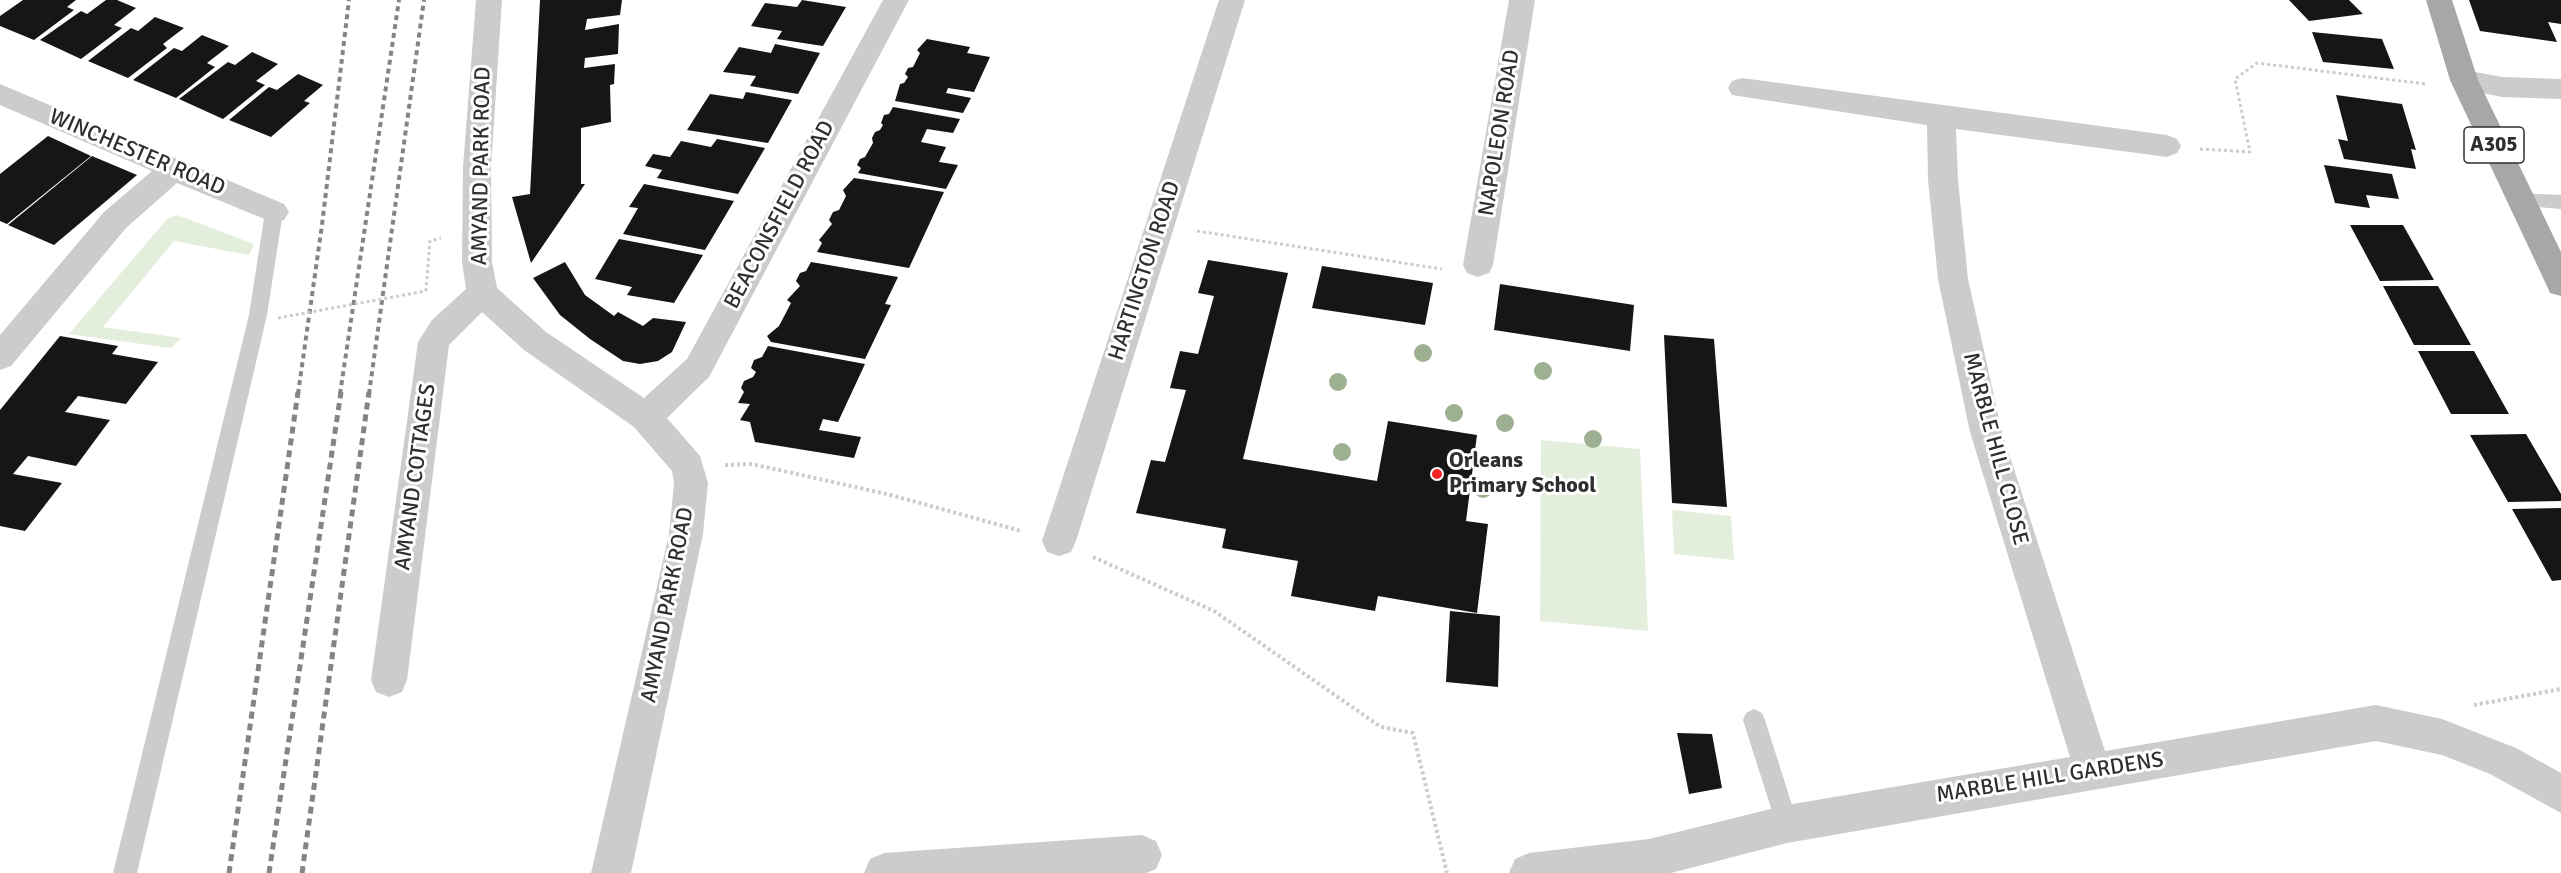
<!DOCTYPE html>
<html>
<head>
<meta charset="utf-8">
<style>
  body { margin:0 }
  canvas { display:block; background:#fff }
</style>
</head>
<body>
<canvas width="2561" height="873"></canvas>
<script>
const ctx = document.querySelector('canvas').getContext('2d');
ctx.lineJoin = 'round';
function paint(path, color) { ctx.fillStyle = color; ctx.fill(path, 'evenodd'); }
const poly = rows => new Path2D(rows.map(r => 'M' + r).join(''));
function trace(path, color, width, dash) { ctx.strokeStyle = color; ctx.lineWidth = width; ctx.lineCap = dash ? 'butt' : 'round'; ctx.setLineDash(dash || []); ctx.stroke(path); }
function write(font, color, halo, rows, align = 'center') {
  ctx.font = font + ' Signika,sans-serif'; ctx.lineWidth = 6; ctx.setLineDash([]); ctx.textBaseline = 'middle'; ctx.strokeStyle = halo; ctx.fillStyle = color; for (const [text, x, y, turn = 0] of rows) {
    ctx.save(); ctx.translate(x, y); ctx.rotate((+turn || 0) * Math.PI / 180); ctx.textAlign = isNaN(turn) ? turn : align; if (halo) ctx.strokeText(text, 0, 0); ctx.fillText(text, 0, 0); ctx.restore();
  }
}
const green = poly([
  [177,215,254,244,249,255,174,241,103,327,181,338,171,348,69,334,167,219],
  [1541,440,1640,449,1648,631,1540,621],
  [1672,510,1731,516,1734,560,1674,554]
]);
const building = poly([
  [23,0,76,0,67,7,74,10,34,40,0,26,0,16],
  [106,0,117,0,136,8,114,25,122,28,81,59,40,40,81,11,87,14],
  [540,0,622,0,620,15,587,19,585,30,619,24,618,54,585,58,584,68,615,64,614,84,610,85,611,122,581,128,581,184,585,184,531,263,512,197,530,194],
  [802,0,846,7,823,46,777,39,782,31,751,26,765,3,797,7],
  [2289,0,2349,0,2363,14,2309,21],
  [2469,0,2561,0,2561,24,2548,22,2557,42,2480,31],
  [155,17,184,28,163,44,167,48,128,78,88,61,131,28,138,31],
  [2312,32,2382,39,2394,69,2323,62],
  [202,35,229,46,207,63,215,67,176,98,133,80,174,48,182,51],
  [927,39,970,47,967,53,990,57,974,92,948,88,946,93,971,98,963,113,895,101,900,84,904,83,908,77,905,74,908,68,913,67,920,53,917,50],
  [775,44,820,53,798,94,750,86,756,76,723,72,739,47,771,53],
  [252,52,278,64,256,81,265,85,223,119,179,99,228,62,235,65],
  [298,74,323,85,304,101,310,103,271,137,229,120,269,87,277,90],
  [746,92,792,100,768,143,687,130,710,94,743,99],
  [2336,95,2402,104,2416,150,2411,149,2416,169,2344,159,2338,139,2348,141],
  [893,107,960,119,953,133,927,129,921,142,946,147,939,162,958,165,946,189,858,173,861,168,857,165,860,159,865,157,873,143,872,138,875,132,880,130,883,125,881,123,884,115,889,114],
  [48,136,91,156,7,224,0,221,0,174],
  [717,139,765,148,738,194,657,178,662,170,645,166,653,154,670,157,681,141,711,147],
  [92,156,137,175,54,245,8,225],
  [2324,165,2392,174,2399,199,2366,195,2370,208,2335,203],
  [854,178,944,192,909,268,817,252,822,243,819,240,832,224,829,220,833,212,839,210,846,196,843,190],
  [644,184,734,201,705,250,623,234,638,208,629,207],
  [2350,225,2403,225,2434,280,2380,281],
  [619,239,703,255,674,303,627,295,632,287,595,279],
  [1208,260,1288,273,1243,459,1377,481,1388,421,1477,435,1466,521,1488,524,1477,613,1378,596,1375,611,1291,596,1298,561,1222,548,1226,529,1136,513,1151,460,1165,462,1186,390,1170,388,1180,351,1198,354,1214,296,1198,293],
  [565,262,585,295,614,316,618,312,643,326,653,318,686,322,672,352,658,361,640,364,623,361,590,339,560,315,533,278],
  [811,262,898,277,885,304,891,305,865,359,771,342,767,336,779,326,791,303,787,300,800,286,796,281,800,273,806,271],
  [1322,266,1433,283,1425,325,1312,308],
  [1500,284,1634,305,1630,351,1494,330],
  [2383,286,2438,286,2471,345,2414,345],
  [1664,335,1714,339,1727,507,1672,503],
  [60,336,118,346,112,354,158,362,126,404,78,396,65,412,110,420,76,466,28,456,13,474,62,483,25,531,0,526,0,410],
  [768,346,865,364,838,422,823,419,819,430,861,437,854,458,755,442,750,422,740,420,750,404,738,403,744,392,741,388,744,381,753,377,756,372,751,368,754,360,762,357],
  [2418,351,2474,351,2509,414,2451,414],
  [2526,434,2561,494,2561,501,2508,502,2470,435],
  [2561,508,2561,580,2552,581,2512,509],
  [1450,611,1500,616,1498,687,1446,682],
  [1677,733,1712,734,1722,788,1689,794]
]);
const pathFar1 = poly([
  [2200,149,2250,152,2235,79,2257,63,2426,84],
  [1197,231,1442,269],
  [426,291,430,241,441,238]
]);
const path = poly([
  [725,465,752,464,891,495,1021,531],
  [1093,557,1214,611,1381,727,1413,733,1447,873],
  [2474,705,2561,689]
]);
const service = poly([
  [2519,193,2561,195,2561,209,2513,205,2510,200,2513,195,2519,193],
  [274,205,280,207,283,212,267,315,137,873,113,873,249,315,265,212,268,207,274,205],
  [1754,709,1762,713,1765,720,1798,824,1795,832,1787,835,1779,832,1776,824,1743,720,1746,713,1754,709]
]);
const minor = poly([
  [476,0,502,0,491,167,492,262,497,288,546,332,644,398,687,359,883,0,909,0,709,377,667,418,700,456,708,483,703,534,631,873,591,873,669,534,674,483,672,471,634,427,524,350,482,312,449,345,407,680,402,692,389,697,376,692,371,680,418,342,432,320,466,289,462,262,463,167,476,0],
  [1219,0,1245,0,1076,541,1071,552,1059,556,1047,552,1042,541,1219,0],
  [1509,0,1535,0,1493,265,1489,273,1478,277,1467,273,1463,265,1509,0],
  [2464,70,2502,77,2561,79,2561,99,2502,97,2454,87,2450,80,2454,73,2464,70],
  [1742,78,2167,135,2177,139,2181,146,2177,153,2167,157,1956,129,1958,180,1968,279,2002,432,2105,751,2376,705,2442,719,2516,748,2561,773,2561,813,2490,774,2442,755,2376,741,1787,843,1671,873,1509,873,1515,859,1529,853,1649,839,1787,805,2070,757,1970,432,1938,279,1928,180,1927,125,1732,95,1728,88,1732,81,1742,78],
  [0,84,284,204,289,212,284,220,274,223,177,183,126,228,11,366,0,370,0,335,104,212,152,171,0,105,0,84],
  [1142,835,1156,841,1162,855,1156,869,1146,873,864,873,870,859,884,853,1142,835]
]);
const primary = poly([
  [2426,0,2452,0,2478,80,2561,252,2561,296,2550,293,2546,284,2450,80,2426,0]
]);
const railFar1 = poly([
  [298,394,322,225,349,0],
  [340,394,399,0],
  [369,394,424,0]
]);
const rail = poly([
  [229,873,298,392],
  [269,873,341,392],
  [302,873,369,392]
]);
const pathBridge = poly([
  [278,318,426,291]
]);
const trees = [
  [1423,353],
  [1543,371],
  [1338,382],
  [1454,413],
  [1505,423],
  [1593,439],
  [1342,452],
  [1483,489]
];
const markers = [
  [1437,474,6,"#f52322"]
];
const shields = [
  [2494,145,60]
];
const shieldNames = [
  ["A305",2494,145]
];
const streetNames = [
  ["NAPOLEON ROAD",1500,133,-81],
  ["WINCHESTER ROAD",137,153,23],
  ["AMYAND PARK ROAD",482,166,-89],
  ["BEACONSFIELD ROAD",780,215,-62],
  ["HARTINGTON ROAD",1145,271,-72],
  ["MARBLE HILL CLOSE",1995,449,75],
  ["AMYAND COTTAGES",416,477,-82],
  ["AMYAND PARK ROAD",668,605,-79],
  ["MARBLE HILL GARDENS",2050,778,-9]
];
const poiNames = [
  ["Orleans",1449,461],
  ["Primary School",1449,486]
];
paint(green, '#e4eedc');
paint(building, '#161616');
trace(pathFar1, '#ccc', 3, [3, 3]);
trace(path, '#ccc', 4, [3, 3]);
paint(service, '#ccc');
paint(minor, '#ccc');
paint(primary, '#a7a7a7');
trace(railFar1, '#848484', 4, [5, 4]);
trace(rail, '#848484', 5, [7, 5]);
trace(pathBridge, '#ccc', 3, [3, 3]);
ctx.fillStyle = '#9eb092';
for (const [x, y] of trees) { ctx.beginPath(); ctx.arc(x, y, 9, 0, 2 * Math.PI); ctx.fill(); }
for (const [x, y, r, color] of markers) { const dot = new Path2D(); dot.arc(x, y, r, 0, 2 * Math.PI); ctx.fillStyle = color; ctx.fill(dot); trace(dot, '#fff', 2); }
for (const [x, y, w] of shields) { const box = new Path2D(); box.roundRect(x - w / 2, y - 18, w, 36, 4.5); ctx.fillStyle = '#fff'; ctx.fill(box); trace(box, '#2f2f2f', 1.5); }
write('bold 21px', '#2f2f2f', null, shieldNames);
write('22px', '#2f2f2f', '#fff', streetNames);
write('bold 22px', '#2f2f2f', '#fff', poiNames, 'left');
</script>
</body>
</html>
